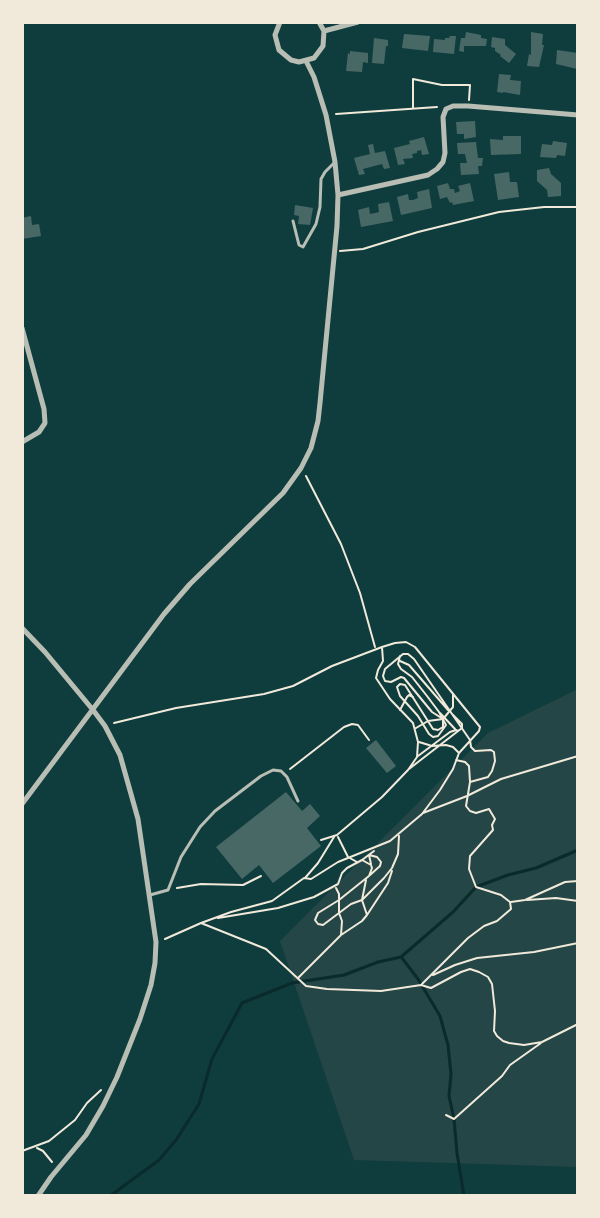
<!DOCTYPE html>
<html>
<head>
<meta charset="utf-8">
<style>
  body { margin:0 }
  #map { position:relative; width:600px; height:1218px; overflow:hidden; background:#0f3d3e; font-family:"DM Sans",sans-serif }
  canvas { display:block }
  .frame { position:absolute; inset:0; border:24px solid #f1e9da; pointer-events:none }
</style>
</head>
<body>
<div id="map">
<canvas width="600" height="1218"></canvas>
<div class="frame"></div>
</div>
<script>
const ctx = document.querySelector('canvas').getContext('2d');
ctx.lineJoin = 'round';
function paint(path, color) { ctx.fillStyle = color; ctx.fill(path, 'evenodd'); }
const poly = rows => new Path2D(rows.map(r => 'M' + r).join(''));
function trace(path, color, width, dash) { ctx.strokeStyle = color; ctx.lineWidth = width; ctx.lineCap = dash ? 'butt' : 'round'; ctx.setLineDash(dash || []); ctx.stroke(path); }
const green = poly([
  [578,689,578,1167,354,1160,280,941,488,733]
]);
const stream = poly([
  [402,958,418,979,440,1016,448,1045,451,1074,449,1096,454,1119,457,1153,464,1196],
  [110,1196,159,1160,176,1140,199,1104,212,1059,242,1003,292,983,344,975,378,962,401,957,453,912,476,887,508,875,536,868,578,850]
]);
const building = poly([
  [466,32,481,35,481,38,487,39,486,46,464,46,464,52,459,51,461,38,465,38],
  [531,32,543,34,542,45,544,45,539,67,527,66,529,54,531,55],
  [404,34,430,36,428,51,402,48],
  [450,36,456,36,454,54,433,52,434,39,445,40,445,38,449,38],
  [492,37,505,39,505,45,516,54,509,63,500,56,501,55,495,51,495,48,491,47],
  [374,38,388,40,388,46,386,46,384,64,372,63],
  [557,50,578,53,577,69,556,64],
  [350,51,368,53,368,63,363,62,362,72,346,71,348,53,350,54],
  [499,74,511,75,510,80,521,81,520,95,503,92,503,93,497,92],
  [475,121,476,137,464,139,464,134,457,134,456,122],
  [503,136,521,136,521,154,491,155,490,139,503,140],
  [424,137,429,154,422,155,421,150,417,151,417,153,412,154,413,158,403,159,405,164,398,165,394,148,410,144,409,141],
  [553,141,567,143,565,156,557,155,556,158,540,157,542,144,552,145],
  [476,142,478,158,483,158,482,166,478,166,479,174,461,175,460,163,467,163,466,159,465,154,458,154,457,143],
  [373,144,375,153,385,151,390,168,384,169,382,164,363,169,365,174,359,175,354,158,370,154,368,145],
  [549,168,551,174,561,183,561,196,548,197,547,190,537,181,537,170],
  [509,172,510,182,517,182,519,197,498,200,494,174],
  [448,183,450,189,454,189,455,193,460,191,458,186,470,183,474,201,453,205,452,202,450,203,447,197,440,199,437,186],
  [429,189,432,208,401,215,397,197,408,194,409,200,413,200,418,198,417,192],
  [389,202,393,221,361,227,358,210,369,207,370,214,375,213,379,212,378,204],
  [295,205,313,208,310,225,298,224,299,216,294,215],
  [31,216,32,225,39,224,41,236,22,239,22,218],
  [376,740,396,766,387,773,366,748],
  [286,792,302,811,310,804,320,816,307,828,321,846,273,883,259,865,242,879,216,847]
]);
const path = poly([
  [413,108,413,79,442,85,470,85,469,100],
  [336,114,437,107],
  [340,251,363,249,418,232,499,212,544,207,578,207],
  [306,476,341,544,360,593,375,647],
  [400,656,398,664,401,669,412,677,427,696,439,712,446,725,438,736,433,737,429,734,418,716,400,696,397,687,400,684,405,685,433,729,438,730,443,727,443,719,432,712,404,678,401,677,391,682,385,681,383,676,385,669,403,654,408,654,414,659,470,740,471,747,475,751,491,750,494,752,495,761,492,771,488,777,470,782],
  [400,661,409,665,448,710],
  [400,710,407,697,409,695,413,697],
  [440,713,455,729],
  [114,723,176,708,264,694,293,686,332,666,382,647,395,643,406,642,415,647,480,727,479,731,459,753,453,769,440,790,422,814,390,841,338,862,311,879,304,878,272,901,231,912,201,923],
  [416,728,428,721,443,719,453,707,453,694],
  [419,742,432,746,446,745,453,747,458,752],
  [418,756,450,732,456,730,458,731],
  [290,769,344,727,352,724,358,725,369,740],
  [409,769,462,728,462,724,452,714],
  [423,813,467,796,501,779,578,756],
  [338,837,348,857,357,862],
  [321,840,337,835,382,797,408,770,417,757,418,742,413,723,390,699,376,678,378,670,383,661,382,647],
  [362,860,371,865,372,868,369,876,339,900,318,913,315,920,318,924,323,925,351,904,362,900,384,878,392,868,398,854,399,836],
  [370,875,380,866,381,862,377,857,369,855,371,864],
  [305,878,318,863,334,837],
  [366,880,362,900,367,915],
  [177,888,201,884,243,885,261,876],
  [336,888,339,894,339,913,342,921,341,935],
  [527,900,556,898,578,901],
  [511,902,525,900,565,882,578,881],
  [218,918,278,908,314,897,338,884,342,873,347,868,362,860,374,851],
  [165,939,201,923,266,949,306,986,327,989,381,991,421,985,431,988,461,972,470,969,479,972,488,977,492,984,495,1011,494,1031,497,1036,503,1041,509,1043,524,1045,542,1042,578,1024],
  [433,975,455,965,477,958,534,952,578,943],
  [298,978,341,935,362,921,367,915,388,883,392,871],
  [422,984,468,938,484,926,497,921,511,909,510,902,501,895,476,887,469,869,470,856,493,830,492,825,495,819,489,809,476,813,470,811,466,806,470,782,469,766,465,762,456,760],
  [446,1115,454,1119,502,1076,510,1065,541,1043],
  [37,1148,43,1151,52,1162],
  [22,1151,49,1141,75,1120,87,1103,101,1090]
]);
const service = poly([
  [293,221,299,245,303,247,316,224,320,207,321,179,325,172,335,162],
  [150,895,168,890,181,857,200,827,215,811,261,776,273,770,281,771,287,777,298,801]
]);
const minor = poly([
  [280,22,275,35,279,50,291,60,299,62,314,58,323,46,324,31,319,22],
  [324,31,358,22],
  [338,195,428,175,437,169,443,162,445,153,443,117,446,109,453,106,468,106,578,115],
  [22,328,44,409,45,423,39,432,22,442],
  [22,628,45,652,93,710,105,726,120,755,138,819,156,942,155,963,151,985,140,1019,117,1077,103,1106,86,1135,51,1177,38,1196],
  [22,804,164,614,190,584,283,493,301,468,311,448,318,421,320,403,337,226,338,195,335,162,326,115,314,77,306,61]
]);
paint(green, '#244646');
trace(stream, '#0a2a2b', 3);
paint(building, '#486865');
trace(path, '#f1e9da', 2);
trace(service, '#b8beb3', 3);
trace(minor, '#b8beb3', 5);
</script>
</body>
</html>
